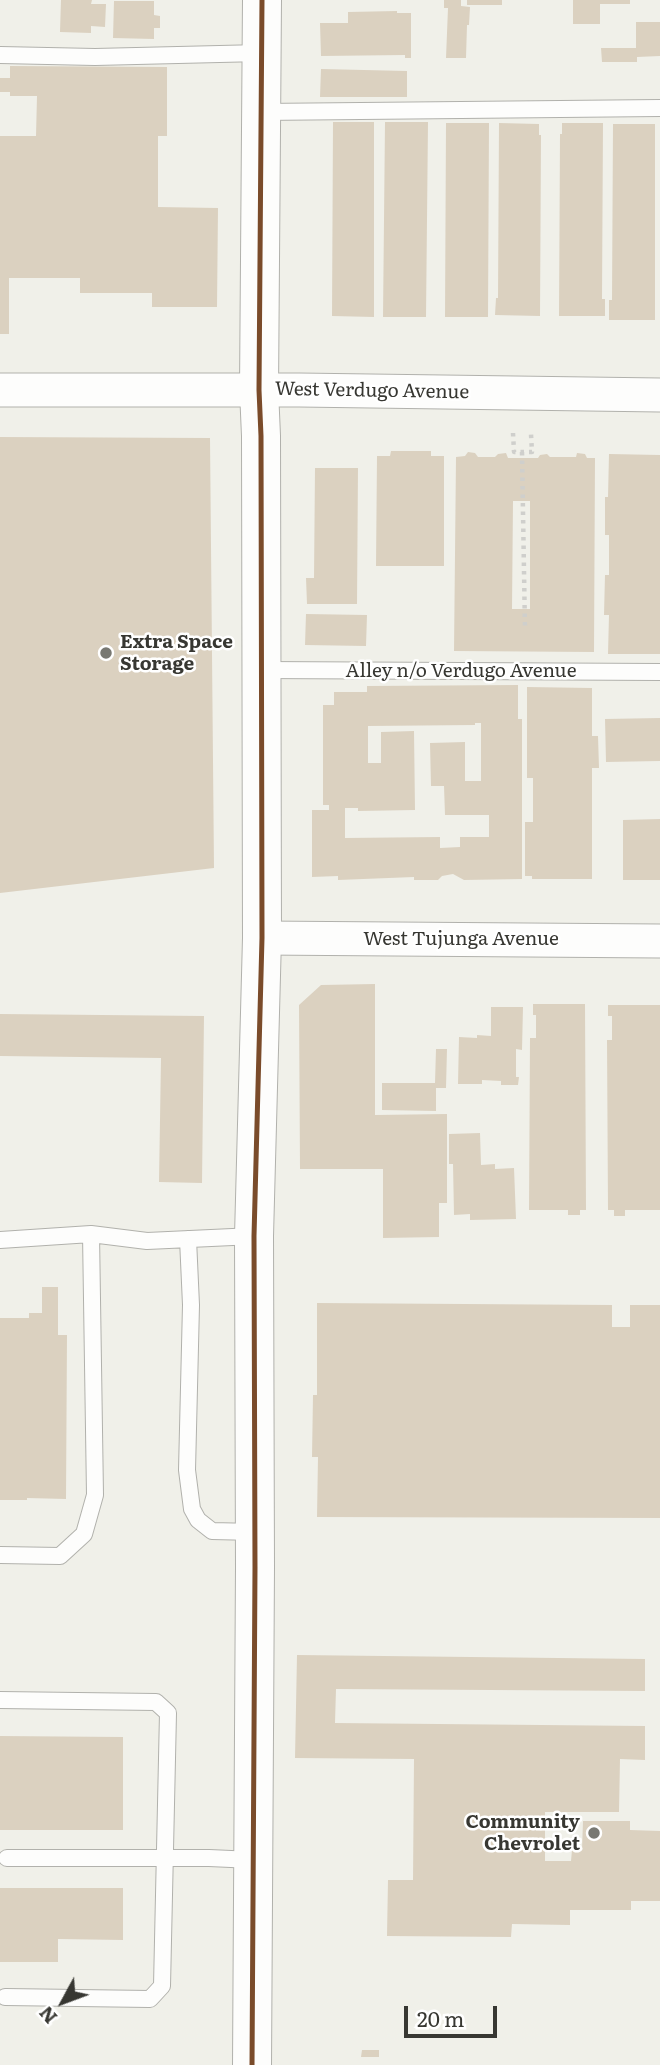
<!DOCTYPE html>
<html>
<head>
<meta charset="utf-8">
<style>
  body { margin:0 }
  #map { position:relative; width:660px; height:2065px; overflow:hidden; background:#f0f0e9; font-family:Literata,serif }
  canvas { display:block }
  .north { position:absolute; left:28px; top:1967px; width:70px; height:70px; -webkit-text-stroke:5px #fff; paint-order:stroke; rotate:229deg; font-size:19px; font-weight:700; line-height:28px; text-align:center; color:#373732 }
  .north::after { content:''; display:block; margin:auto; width:24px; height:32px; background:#373732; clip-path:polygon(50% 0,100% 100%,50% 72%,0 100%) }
  .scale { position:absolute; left:404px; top:2006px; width:93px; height:32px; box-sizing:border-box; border:4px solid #373732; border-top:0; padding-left:9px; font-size:21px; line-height:24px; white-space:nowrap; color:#373732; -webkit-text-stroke:5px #fff; paint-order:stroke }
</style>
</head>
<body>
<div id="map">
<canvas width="660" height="2065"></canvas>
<div class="north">N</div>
<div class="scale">20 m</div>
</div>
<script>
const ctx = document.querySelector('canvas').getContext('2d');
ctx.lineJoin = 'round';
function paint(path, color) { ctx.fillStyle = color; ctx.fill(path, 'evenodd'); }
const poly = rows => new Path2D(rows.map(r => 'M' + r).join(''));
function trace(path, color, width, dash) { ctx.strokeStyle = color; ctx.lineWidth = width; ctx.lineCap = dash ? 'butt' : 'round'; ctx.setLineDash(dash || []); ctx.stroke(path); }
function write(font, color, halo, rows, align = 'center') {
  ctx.font = font + ' Literata,serif'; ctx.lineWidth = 5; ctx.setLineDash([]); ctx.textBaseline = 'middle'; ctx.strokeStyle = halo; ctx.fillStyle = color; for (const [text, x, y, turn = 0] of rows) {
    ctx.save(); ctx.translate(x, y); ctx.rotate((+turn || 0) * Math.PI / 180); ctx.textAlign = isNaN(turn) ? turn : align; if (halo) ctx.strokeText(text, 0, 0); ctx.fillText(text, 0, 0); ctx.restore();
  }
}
const building = poly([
  [61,0,92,0,91,4,106,4,105,27,91,26,91,33,60,32],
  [444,0,461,0,461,6,470,7,469,25,467,25,466,58,446,58,448,8,444,8],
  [467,0,502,0,502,5,467,5],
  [573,0,630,0,630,4,600,4,600,24,573,24],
  [114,1,154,1,154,15,160,16,160,28,154,28,154,39,113,38],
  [397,11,397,13,411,13,411,58,405,58,405,55,321,56,320,23,348,23,348,12],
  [636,22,660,22,660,56,637,57,637,62,602,62,601,48,636,48],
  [10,66,167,67,167,136,158,136,158,207,218,208,217,307,152,307,152,293,80,293,80,278,9,278,9,334,0,334,0,136,36,136,37,96,10,96,10,92,0,92,0,78,10,78],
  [321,69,407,71,407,97,320,97],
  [333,122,374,122,374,317,332,316],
  [385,122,428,122,426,317,383,317],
  [446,123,489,123,488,317,445,317],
  [499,123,539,124,539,135,541,135,540,316,495,315,496,298,498,298],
  [562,123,603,123,602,299,605,299,605,316,559,316,560,134,562,134],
  [613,124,655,124,655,320,609,320,609,300,612,300],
  [0,437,210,438,214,868,0,893],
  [391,451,431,451,431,456,444,456,444,566,376,566,377,456,390,456],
  [468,452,475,453,478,457,495,457,498,454,506,453,508,458,538,458,540,455,547,454,550,457,576,457,577,453,585,454,587,458,595,458,594,652,454,651,456,457,465,456],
  [513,501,530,501,530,609,512,609],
  [609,454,660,455,660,654,608,654,609,615,604,615,605,575,609,575,609,535,605,535,605,497,608,497],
  [315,468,358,468,357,604,307,604,306,578,314,578],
  [306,614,367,615,366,646,305,645],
  [518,685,518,719,522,719,522,879,464,880,453,874,442,876,438,880,414,880,414,877,338,880,338,876,312,877,312,810,329,810,329,805,323,805,323,705,334,705,334,692,367,692,367,686],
  [475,723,481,723,481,781,465,781,465,742,430,743,431,786,444,786,445,815,489,815,489,837,460,837,460,847,440,848,440,837,345,838,345,808,358,808,358,811,415,810,414,731,381,732,381,763,368,763,368,726,475,725],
  [527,687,592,688,592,736,598,736,599,768,592,768,592,879,532,879,532,876,525,876,525,822,533,822,533,778,527,778],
  [660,718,660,761,606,762,605,719],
  [660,819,660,880,623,880,623,820],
  [375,984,375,1115,447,1114,447,1203,439,1203,439,1237,383,1238,383,1169,300,1169,299,1005,321,985],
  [533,1004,585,1004,586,1210,580,1210,580,1215,568,1215,568,1210,529,1210,530,1038,536,1038,536,1015,533,1015],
  [608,1005,660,1005,660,1210,625,1210,625,1216,614,1216,614,1210,608,1210,607,1040,612,1040,612,1016,608,1016],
  [491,1007,523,1007,522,1050,516,1049,516,1077,519,1077,518,1085,501,1085,501,1081,482,1080,482,1084,458,1084,459,1037,477,1038,477,1035,491,1036],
  [0,1014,204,1016,202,1183,159,1182,161,1058,0,1056],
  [436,1049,447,1049,446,1088,436,1088,436,1111,382,1110,382,1083,435,1083],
  [480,1133,481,1165,495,1164,495,1169,514,1168,516,1219,470,1220,470,1214,454,1215,453,1164,449,1164,449,1134],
  [42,1287,58,1287,58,1335,67,1335,66,1499,27,1498,27,1500,0,1500,0,1318,29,1318,29,1313,42,1313],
  [317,1303,612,1305,612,1327,630,1327,630,1305,660,1305,660,1518,317,1517,318,1457,312,1457,313,1395,317,1395],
  [297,1655,645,1659,645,1691,336,1689,335,1723,645,1726,645,1760,620,1759,619,1812,545,1812,545,1861,571,1861,572,1850,582,1850,583,1821,630,1821,630,1830,660,1831,660,1901,631,1901,631,1910,570,1910,570,1925,512,1924,511,1937,387,1936,388,1880,413,1880,414,1759,295,1758],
  [0,1736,123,1737,123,1830,0,1830],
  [0,1888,123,1888,123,1940,58,1939,58,1962,0,1962],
  [362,2050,379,2050,379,2057,361,2057]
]);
const path = poly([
  [513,433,514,452,532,452,531,434],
  [522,452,525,630]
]);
const lane = poly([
  [0,55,95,57,261,53],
  [261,112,660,108],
  [262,670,660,672],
  [188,1239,191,1305,187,1470,192,1509,198,1520,212,1531,255,1532],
  [0,1240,91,1234,147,1241,254,1236],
  [0,1555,60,1556,84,1534,95,1495,91,1234],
  [0,1700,156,1702,168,1713,162,1986,150,1999,5,1997],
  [7,1858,209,1858,253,1860]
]);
const street = poly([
  [0,390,299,390,660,395],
  [262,938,660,941]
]);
const secondary = poly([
  [252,2065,255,1567,254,1236,262,938,261,436,259,390,262,0]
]);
const bus1 = poly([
  [252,2065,255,1567,254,1236,262,938,261,436,259,390,262,0]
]);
const markers = [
  [106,653,7,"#787872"],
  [594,1833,7,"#787872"]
];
const streetNames = [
  ["West Verdugo Avenue",372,391,1],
  ["Alley n/o Verdugo Avenue",461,671],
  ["West Tujunga Avenue",461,939]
];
const poiNames = [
  ["Extra Space",120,642],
  ["Storage",120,664],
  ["Community",580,1822,"right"],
  ["Chevrolet",580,1844,"right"]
];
paint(building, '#dbd1c0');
trace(lane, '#b1b1ac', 18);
trace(street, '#b1b1ac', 35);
trace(secondary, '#b1b1ac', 40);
trace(path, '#cfcfcc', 4.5, [3.5, 5]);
trace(lane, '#fdfdfc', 16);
trace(street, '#fdfdfc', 33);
trace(secondary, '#fdfdfc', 38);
trace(bus1, '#7a4b2a', 5);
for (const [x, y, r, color] of markers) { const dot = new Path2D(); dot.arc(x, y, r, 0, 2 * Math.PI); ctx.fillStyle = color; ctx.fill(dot); trace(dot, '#fff', 2.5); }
write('19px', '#373732', '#fff', streetNames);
write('bold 19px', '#373732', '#fff', poiNames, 'left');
</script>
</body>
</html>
